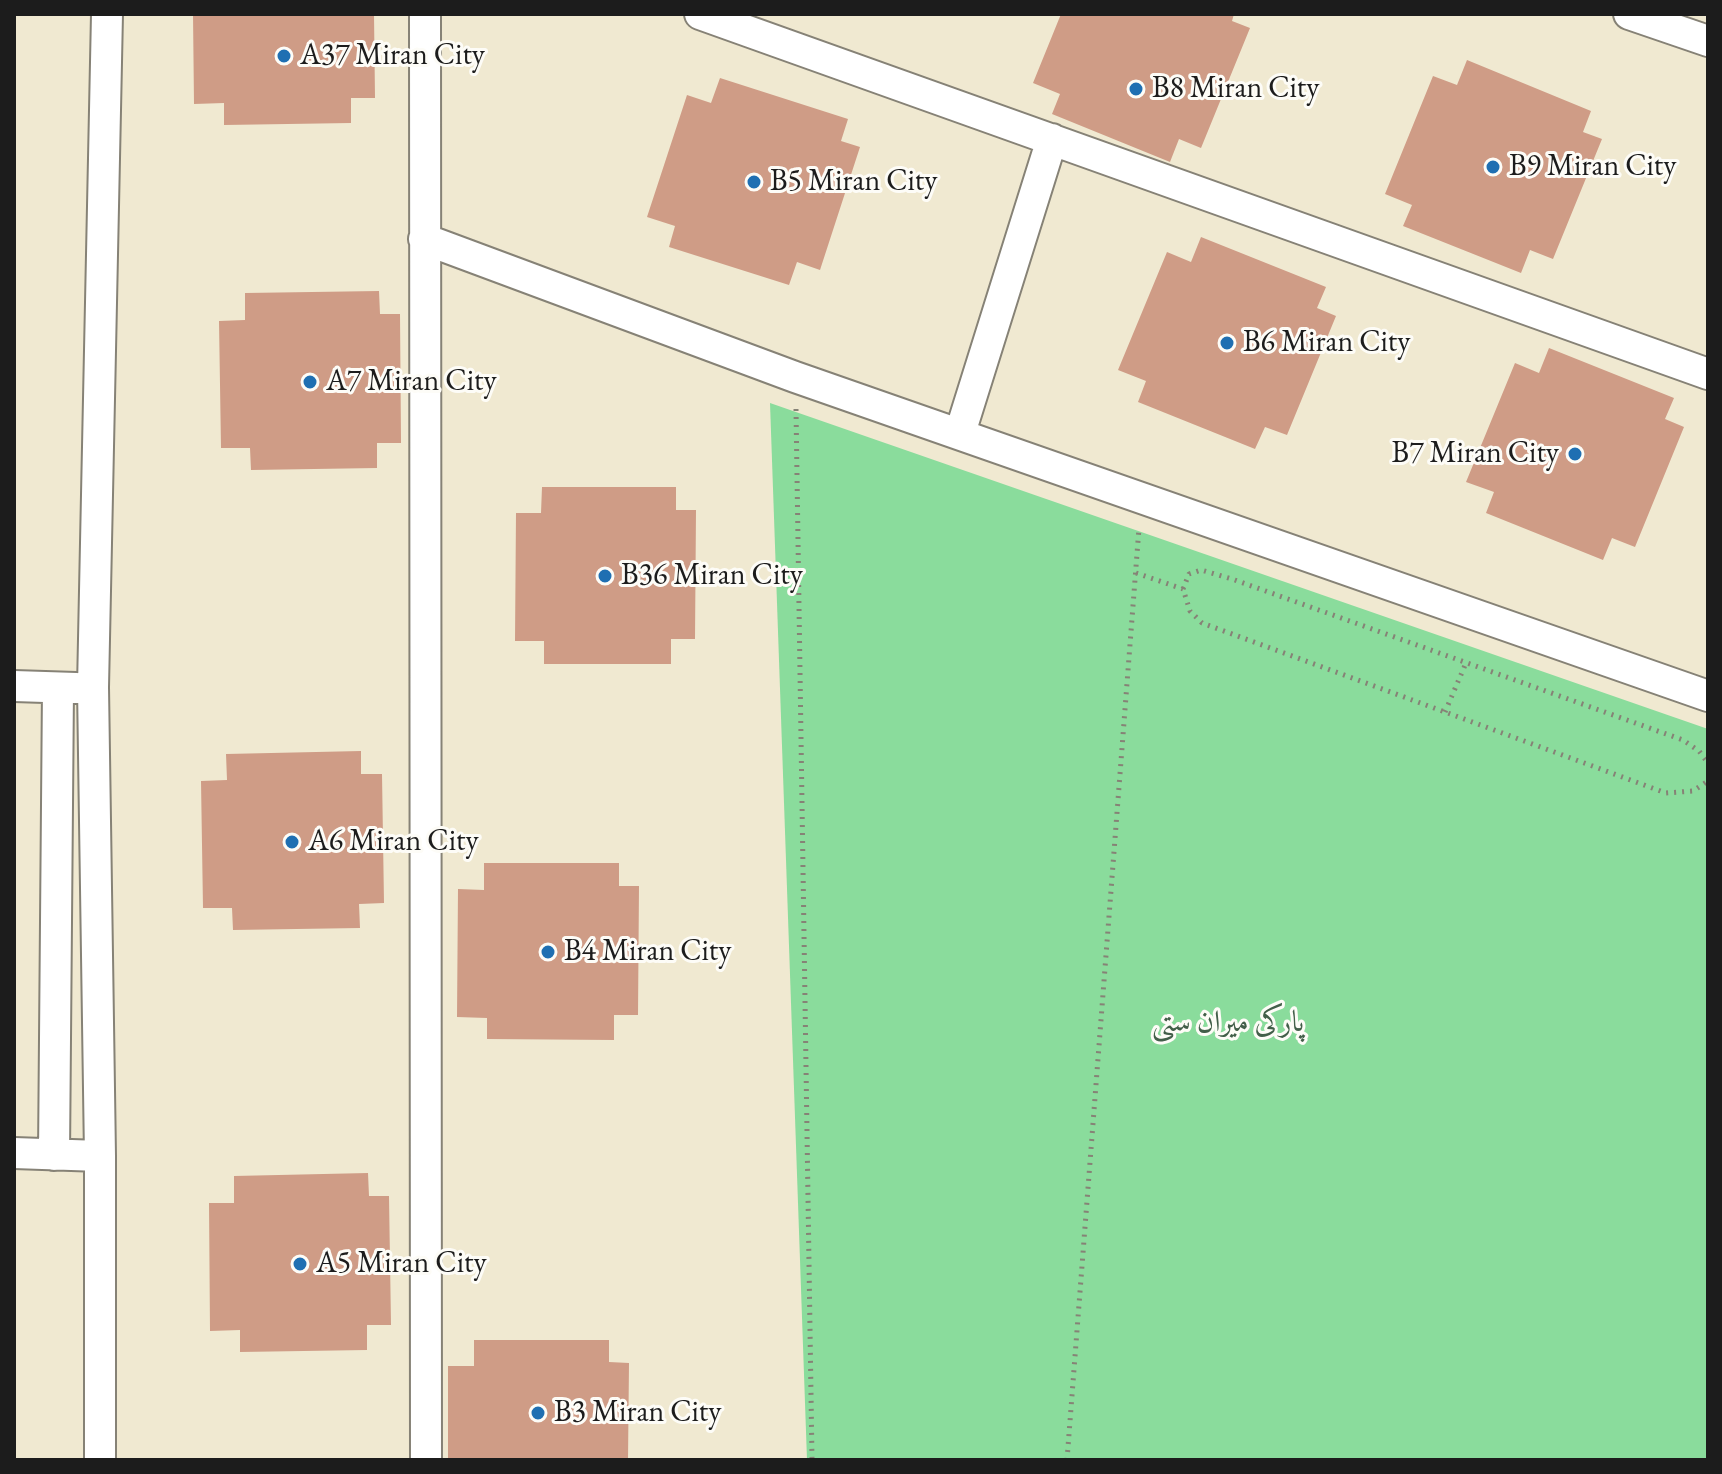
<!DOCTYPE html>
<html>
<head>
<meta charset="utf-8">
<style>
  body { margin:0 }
  #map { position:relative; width:1722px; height:1474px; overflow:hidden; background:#f0e9d1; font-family:"EB Garamond",serif }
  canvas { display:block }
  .frame { position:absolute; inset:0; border:16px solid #1c1c1c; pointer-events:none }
</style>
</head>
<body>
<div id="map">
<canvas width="1722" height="1474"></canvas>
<div class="frame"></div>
</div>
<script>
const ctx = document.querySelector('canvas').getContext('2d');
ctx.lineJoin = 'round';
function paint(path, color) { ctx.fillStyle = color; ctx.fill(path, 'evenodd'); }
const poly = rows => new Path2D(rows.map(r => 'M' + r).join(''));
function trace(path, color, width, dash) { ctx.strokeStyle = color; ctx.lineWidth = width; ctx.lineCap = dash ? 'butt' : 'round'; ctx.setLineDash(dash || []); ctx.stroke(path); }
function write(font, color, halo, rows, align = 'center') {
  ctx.font = font + ' "EB Garamond",Amiri,serif'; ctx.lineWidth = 6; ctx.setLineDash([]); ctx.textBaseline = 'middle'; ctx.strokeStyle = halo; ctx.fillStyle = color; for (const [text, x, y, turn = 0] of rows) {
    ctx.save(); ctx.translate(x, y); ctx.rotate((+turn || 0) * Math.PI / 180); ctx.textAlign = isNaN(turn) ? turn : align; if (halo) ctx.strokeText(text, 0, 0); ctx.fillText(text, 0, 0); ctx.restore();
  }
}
const green = poly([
  [770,403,1708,729,1708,1460,807,1460]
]);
const building = poly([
  [193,14,374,14,375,98,351,98,351,123,224,125,224,103,194,104],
  [1061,14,1234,14,1232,21,1250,28,1201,148,1179,139,1170,162,1052,114,1060,94,1033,83],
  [1467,60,1591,111,1583,132,1602,139,1553,259,1530,250,1521,273,1403,226,1412,205,1385,194,1433,76,1457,85],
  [720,78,848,119,841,141,860,147,820,270,797,262,789,285,669,247,675,226,647,217,687,95,711,103],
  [1201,237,1326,287,1317,308,1336,316,1287,435,1265,427,1255,449,1138,402,1146,381,1118,370,1167,252,1191,262],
  [379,291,380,314,400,314,401,443,377,443,377,468,251,470,250,448,221,448,219,321,245,320,245,293],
  [1549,348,1674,398,1665,419,1684,427,1635,547,1612,538,1603,560,1486,513,1494,492,1466,482,1515,363,1539,373],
  [542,487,676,487,676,510,696,510,695,639,671,639,671,664,544,664,544,641,515,641,516,513,541,513],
  [361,751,361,774,382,774,384,903,359,904,360,928,233,930,232,908,203,908,201,781,227,780,226,754],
  [484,863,619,863,619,886,639,886,638,1015,614,1015,614,1040,487,1039,487,1018,457,1017,458,889,484,890],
  [368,1173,369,1196,389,1196,391,1325,367,1325,367,1350,240,1352,240,1330,210,1331,209,1203,234,1203,234,1176],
  [474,1340,609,1340,609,1362,629,1363,628,1460,448,1460,448,1366,474,1366]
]);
const path = poly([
  [796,409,812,1460],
  [1136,573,1183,589,1190,611,1202,623,1666,793,1693,791,1708,781],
  [1183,589,1189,574,1201,570,1232,579,1683,740,1699,751,1708,763],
  [1445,712,1466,663],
  [1067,1460,1139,528]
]);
const minor = poly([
  [425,14,426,1460],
  [700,14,1708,374],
  [1629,14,1708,41],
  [424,239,795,377,1708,696],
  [960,433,1052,139],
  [14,686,76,688],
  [14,1153,100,1156],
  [54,1155,58,688],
  [100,1460,100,1156,93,687,107,14]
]);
const markers = [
  [284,56,8,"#1f6fb2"],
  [1136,89,8,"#1f6fb2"],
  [1493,167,8,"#1f6fb2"],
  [754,182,8,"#1f6fb2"],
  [1227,343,8,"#1f6fb2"],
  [310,382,8,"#1f6fb2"],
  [1575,454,8,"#1f6fb2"],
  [605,576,8,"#1f6fb2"],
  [292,842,8,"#1f6fb2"],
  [548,952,8,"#1f6fb2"],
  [300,1264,8,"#1f6fb2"],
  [538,1413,8,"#1f6fb2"]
];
const poiNames = [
  ["A37 Miran City",300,56],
  ["B8 Miran City",1152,89],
  ["B9 Miran City",1509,167],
  ["B5 Miran City",770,182],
  ["B6 Miran City",1243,343],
  ["A7 Miran City",326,382],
  ["B7 Miran City",1559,454,"right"],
  ["B36 Miran City",621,576],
  ["A6 Miran City",308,842],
  ["B4 Miran City",564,952],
  ["A5 Miran City",316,1264],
  ["B3 Miran City",554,1413]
];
const parkNames = [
  ["پارکی میران ستی",1228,1023]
];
paint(green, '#8adc9c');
paint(building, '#cf9c86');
trace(minor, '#868276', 34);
trace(path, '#868276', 5, [2, 6]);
trace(minor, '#fff', 30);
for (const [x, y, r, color] of markers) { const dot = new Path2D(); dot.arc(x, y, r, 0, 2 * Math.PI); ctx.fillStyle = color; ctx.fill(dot); trace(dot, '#fdfcf7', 3); }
write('30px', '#1c1c1c', '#fdfcf7', poiNames, 'left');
write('30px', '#425f49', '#fdfcf7', parkNames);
</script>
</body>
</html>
